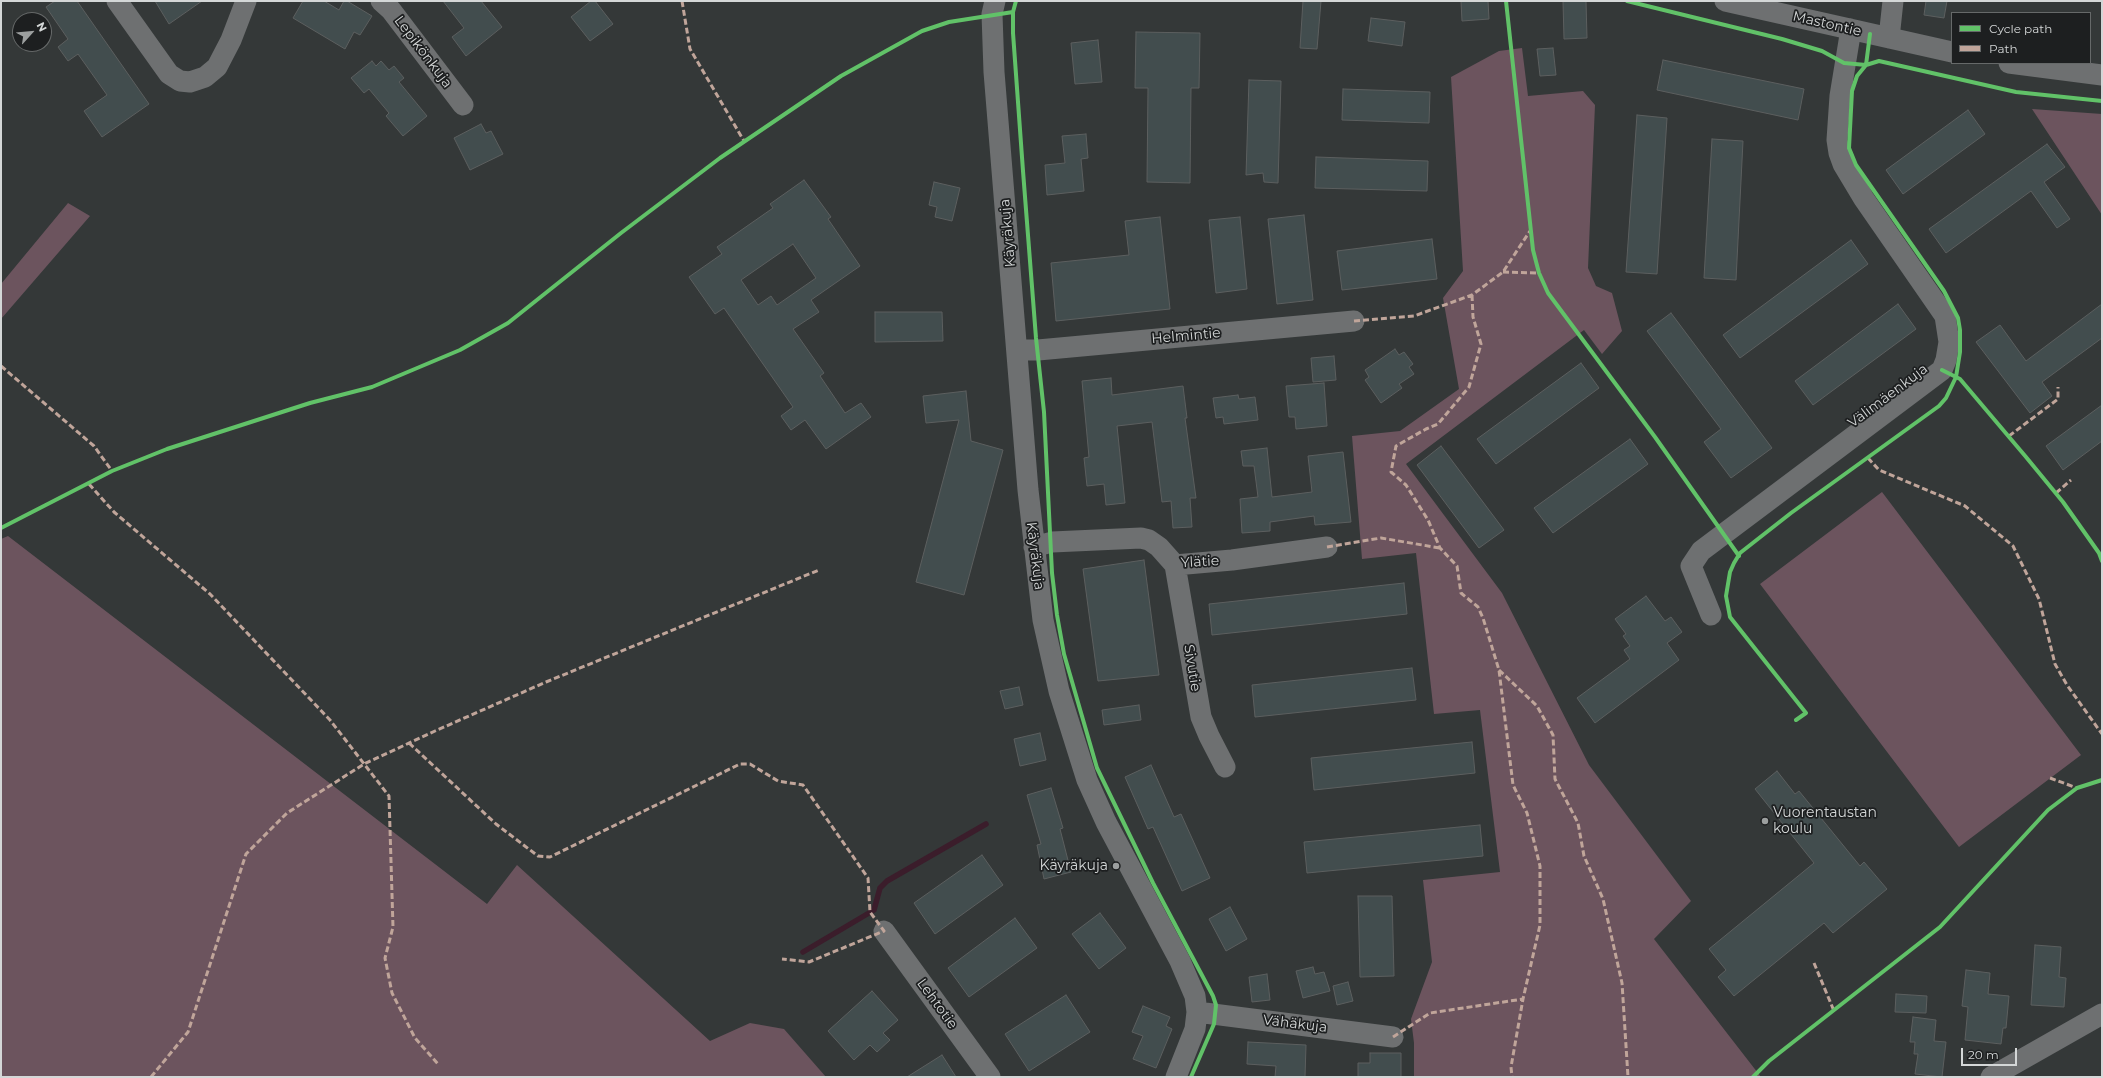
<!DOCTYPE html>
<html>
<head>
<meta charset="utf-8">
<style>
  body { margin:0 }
  #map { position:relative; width:2103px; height:1078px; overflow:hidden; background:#343838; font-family:Montserrat,sans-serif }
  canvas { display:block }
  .frame { position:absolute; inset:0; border:2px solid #d4d7d7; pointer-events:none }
  .legend { position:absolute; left:1951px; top:12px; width:140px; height:52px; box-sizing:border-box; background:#1d1f20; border:1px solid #666969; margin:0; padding:5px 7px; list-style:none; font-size:12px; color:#d4d7d7 }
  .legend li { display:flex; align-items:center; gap:8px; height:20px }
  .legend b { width:20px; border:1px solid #666969 }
  .north { position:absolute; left:12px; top:12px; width:40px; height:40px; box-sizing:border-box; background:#1d1f20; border:1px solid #666969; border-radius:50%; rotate:63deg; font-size:11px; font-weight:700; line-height:16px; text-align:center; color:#d4d7d7 }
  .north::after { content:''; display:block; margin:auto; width:14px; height:18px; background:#9c9f9f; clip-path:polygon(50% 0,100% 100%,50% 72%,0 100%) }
  .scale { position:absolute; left:1961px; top:1048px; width:56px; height:18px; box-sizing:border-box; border:2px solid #d4d7d7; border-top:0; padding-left:5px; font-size:12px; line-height:14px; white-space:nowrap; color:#d4d7d7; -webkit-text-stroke:3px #1d1f20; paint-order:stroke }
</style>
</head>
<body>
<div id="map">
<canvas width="2103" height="1078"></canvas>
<div class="frame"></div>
<ul class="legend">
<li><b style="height:5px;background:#61c268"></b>Cycle path</li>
<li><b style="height:5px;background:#c0a59a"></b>Path</li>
</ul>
<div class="north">N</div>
<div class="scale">20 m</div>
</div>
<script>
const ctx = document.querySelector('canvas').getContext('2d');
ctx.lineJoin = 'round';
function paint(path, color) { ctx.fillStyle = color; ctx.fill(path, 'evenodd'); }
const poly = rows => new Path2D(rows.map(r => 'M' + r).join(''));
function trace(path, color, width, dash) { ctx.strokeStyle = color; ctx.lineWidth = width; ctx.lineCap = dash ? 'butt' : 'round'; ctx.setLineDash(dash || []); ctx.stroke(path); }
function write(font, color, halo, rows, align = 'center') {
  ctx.font = font + ' Montserrat,sans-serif'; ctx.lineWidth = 3.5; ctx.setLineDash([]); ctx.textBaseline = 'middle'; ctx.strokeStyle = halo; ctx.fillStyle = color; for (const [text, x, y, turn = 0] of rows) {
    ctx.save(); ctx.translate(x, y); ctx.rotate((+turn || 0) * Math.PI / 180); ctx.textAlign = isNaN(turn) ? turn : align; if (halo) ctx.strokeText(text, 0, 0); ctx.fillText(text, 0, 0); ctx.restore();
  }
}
const green = poly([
  [1522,48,1528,96,1583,91,1595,105,1588,268,1596,286,1612,293,1622,331,1602,354,1584,330,1406,464,1502,593,1589,765,1691,901,1654,939,1761,1077,1414,1077,1414,1043,1411,1019,1432,962,1423,880,1500,872,1480,710,1434,714,1416,553,1362,559,1352,436,1400,431,1459,389,1443,298,1463,271,1451,77,1499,51],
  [2032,109,2102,114,2102,215],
  [68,203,90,216,1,319,1,284],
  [1882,492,2081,755,1959,847,1760,584],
  [8,536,487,904,517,865,710,1041,750,1023,784,1029,826,1077,1,1077,1,539]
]);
const stream = poly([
  [803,952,874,910,880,888,887,881,986,824]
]);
const building = poly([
  [55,1,77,1,149,104,102,137,84,111,107,95,78,54,68,61,58,47,68,39,46,7,55,1],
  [155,1,202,1,169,24,155,1],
  [303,1,324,1,339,10,344,1,347,1,372,16,360,35,354,32,345,49,293,18,303,1],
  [443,1,481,1,502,27,466,56,452,37,464,28,443,1],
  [591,1,595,1,613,24,590,41,571,17,591,1],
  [1303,1,1321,1,1317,49,1300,48,1303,1],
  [1461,1,1488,1,1489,19,1462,21,1461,1],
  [1563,1,1586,1,1587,38,1564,39,1563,1],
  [1926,1,1947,1,1944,18,1924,15,1926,1],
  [1371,18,1405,22,1402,46,1368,41,1371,18],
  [1136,32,1200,33,1199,88,1191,88,1190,183,1147,182,1148,88,1135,88,1136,32],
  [1098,40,1102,82,1075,84,1071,43,1098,40],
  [1553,48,1556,75,1540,76,1537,49,1553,48],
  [1663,60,1804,89,1798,120,1657,90,1663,60],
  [372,61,376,66,381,61,389,70,394,66,404,78,399,82,427,116,403,136,386,116,389,113,369,89,364,93,351,78,372,61],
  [1249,80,1281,81,1278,183,1264,182,1263,173,1246,175,1249,80],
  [1343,89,1430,92,1429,123,1342,120,1343,89],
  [1968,110,1985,134,1903,194,1886,170,1968,110],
  [1637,115,1667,118,1657,274,1626,272,1637,115],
  [481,124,486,133,491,131,503,154,470,170,454,138,481,124],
  [1086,134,1088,158,1081,159,1084,191,1047,195,1045,165,1065,163,1062,136,1086,134],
  [1712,139,1743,141,1736,280,1704,278,1712,139],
  [2047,144,2065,167,2044,182,2070,219,2057,228,2031,191,1946,253,1929,229,2047,144],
  [1316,157,1428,161,1427,191,1315,188,1316,157],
  [804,180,831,217,828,219,860,266,811,300,819,312,793,329,824,373,820,376,845,413,861,403,871,417,826,449,805,420,791,430,781,416,793,407,724,308,715,314,689,277,722,254,717,247,773,208,770,204,804,180],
  [793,244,816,278,777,305,771,296,758,305,741,280,793,244],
  [934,182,960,188,952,221,935,217,937,207,929,205,934,182],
  [1304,215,1313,300,1277,304,1268,219,1304,215],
  [1160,217,1170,309,1056,321,1051,263,1129,255,1125,221,1160,217],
  [1240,217,1247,289,1216,293,1209,220,1240,217],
  [1432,239,1437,279,1342,290,1337,251,1432,239],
  [1851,240,1868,264,1740,358,1723,335,1851,240],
  [1898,304,1916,329,1813,405,1795,381,1898,304],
  [2102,304,2102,338,2042,382,2052,396,2030,413,1976,342,2000,325,2026,361,2102,304],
  [875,312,942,312,943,341,875,342,875,312],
  [1671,313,1772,448,1731,478,1704,442,1721,429,1647,331,1671,313],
  [1395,349,1399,355,1404,352,1413,364,1409,367,1414,374,1399,384,1402,388,1381,403,1365,380,1369,377,1365,370,1395,349],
  [1334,356,1336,380,1313,382,1311,358,1334,356],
  [1581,363,1599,388,1496,464,1477,439,1581,363],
  [1111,378,1112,395,1183,386,1187,418,1185,418,1196,498,1190,498,1192,527,1173,528,1171,501,1162,502,1152,422,1117,426,1125,503,1106,505,1104,484,1087,486,1084,458,1089,457,1082,381,1111,378],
  [1324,383,1327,426,1296,429,1295,417,1289,417,1286,386,1324,383],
  [966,391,971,441,1003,450,964,595,916,582,959,420,926,423,923,396,966,391],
  [1238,395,1239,399,1255,397,1258,420,1224,424,1223,417,1216,418,1213,398,1238,395],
  [2102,405,2102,441,2063,470,2046,446,2102,405],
  [1630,439,1648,464,1553,533,1534,508,1630,439],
  [1441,446,1504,530,1479,548,1417,465,1441,446],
  [1267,448,1272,497,1312,492,1308,456,1343,452,1351,522,1315,525,1314,516,1270,522,1270,531,1242,533,1240,499,1258,497,1254,466,1243,466,1241,451,1267,448],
  [1144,560,1159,675,1098,681,1083,569,1144,560],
  [1404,583,1407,614,1212,635,1209,604,1404,583],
  [1646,596,1665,621,1671,617,1682,632,1667,643,1679,660,1595,723,1577,698,1630,659,1624,650,1630,646,1623,636,1626,634,1615,619,1646,596],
  [1412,668,1416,700,1255,717,1252,685,1412,668],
  [1019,687,1023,705,1005,709,1000,691,1019,687],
  [1139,705,1141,720,1104,725,1102,710,1139,705],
  [1040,733,1046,760,1020,766,1014,739,1040,733],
  [1472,742,1475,773,1314,790,1311,758,1472,742],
  [1151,765,1174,817,1181,814,1210,878,1182,891,1153,827,1148,829,1125,777,1151,765],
  [1777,771,1795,794,1799,791,1860,866,1864,862,1887,889,1833,933,1824,923,1734,996,1718,977,1726,970,1709,949,1814,863,1755,789,1777,771],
  [1051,788,1063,828,1060,829,1071,872,1044,879,1037,845,1041,844,1027,795,1051,788],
  [1480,825,1483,856,1307,873,1304,842,1480,825],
  [982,855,1003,885,935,934,914,903,982,855],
  [1358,896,1392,896,1394,976,1360,977,1358,896],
  [1230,907,1247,939,1226,951,1209,919,1230,907],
  [1100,913,1126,948,1099,969,1072,934,1100,913],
  [1015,918,1037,948,969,997,948,968,1015,918],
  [2035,945,2061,947,2059,977,2066,978,2064,1007,2031,1005,2035,945],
  [1313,967,1315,974,1324,972,1330,991,1303,998,1296,971,1313,967],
  [1966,970,1990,973,1988,994,2009,996,2006,1028,2003,1028,2001,1044,1965,1040,1968,1007,1962,1006,1966,970],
  [1267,974,1270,1000,1252,1002,1249,977,1267,974],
  [1348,982,1353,1001,1337,1005,1333,986,1348,982],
  [872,991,898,1020,883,1033,890,1040,877,1052,870,1045,854,1060,828,1031,872,991],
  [1896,994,1927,996,1926,1013,1895,1012,1896,994],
  [1066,995,1090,1032,1029,1071,1005,1034,1066,995],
  [1143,1006,1170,1017,1166,1026,1172,1029,1156,1068,1133,1059,1143,1036,1132,1032,1143,1006],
  [1913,1017,1936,1020,1934,1041,1946,1042,1942,1077,1915,1074,1918,1054,1914,1054,1915,1042,1910,1042,1913,1017],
  [1248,1042,1306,1045,1305,1077,1275,1077,1276,1066,1247,1064,1248,1042],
  [1370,1053,1401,1053,1401,1077,1358,1077,1358,1063,1370,1063,1370,1053],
  [942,1055,956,1077,907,1077,942,1055]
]);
const minor = poly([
  [117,1,169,74,180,81,190,82,205,77,217,67,231,40,246,1],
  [381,1,391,10,463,105],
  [995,1,992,14,994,72,1028,490,1043,620,1059,691,1087,780,1106,822,1180,961,1195,996,1197,1012,1195,1029,1176,1077],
  [1725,1,1952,52],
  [1889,38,1893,1],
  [2009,63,2102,75],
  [1017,350,1038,350,1354,321],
  [1034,547,1052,542,1141,538,1149,540,1159,547,1175,565,1232,560,1327,547],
  [1175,565,1201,717,1209,736,1225,767],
  [1711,615,1691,566,1701,551,1942,370,1946,360,1949,342,1945,316,1864,199,1843,164,1839,153,1837,140,1840,96,1851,29],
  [884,931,990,1077],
  [1197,1012,1393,1037],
  [1991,1077,2102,1014]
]);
const quiet = poly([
  [682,1,690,49,744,141],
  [1503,272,1539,273],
  [1472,295,1473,317,1481,344,1469,387,1438,424,1426,429,1396,446,1391,472,1406,485,1428,520,1440,548,1457,566,1461,593,1478,607,1483,618,1499,670,1513,785,1527,813,1540,866,1540,925,1523,999,1511,1067,1512,1077],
  [1354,321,1414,316,1472,295,1503,272,1530,231],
  [1,366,94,446,112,471],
  [2009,436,2058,399,2058,387],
  [1868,458,1879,470,1965,506,2013,546,2039,599,2055,664,2067,685,2102,734],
  [89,484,114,512,210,594,330,720,389,796,393,927,385,958,392,993,415,1038,438,1064],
  [2056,493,2071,480],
  [1327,547,1381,538,1440,548],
  [1499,670,1537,706,1553,735,1555,779,1578,823,1584,856,1603,899,1622,983,1628,1077],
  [409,743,496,824,538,856,550,857,740,764,750,764,778,781,803,785,868,878,870,912,884,931,809,962,782,959],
  [2050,778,2077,788],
  [1814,963,1834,1011],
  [1393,1037,1430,1013,1523,999],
  [151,1077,188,1032,246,854,287,813,364,764,435,731,546,682,819,570]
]);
const cycleway = poly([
  [1506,1,1533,250,1539,273,1548,293,1655,437,1739,556],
  [1627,1,1782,39,1822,51,1844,63,1866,65,1879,61,2016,92,2102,101],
  [1013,12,1013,33,1023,171,1036,338,1044,412,1052,573,1057,615,1064,654,1097,768,1153,883,1213,996,1216,1005,1214,1024,1191,1077],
  [1942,370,1960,379,2026,457,2063,502,2099,553,2102,561],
  [1,528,112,471,167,449,310,403,372,387,460,350,508,323,621,233,720,158,841,76,922,31,949,22,1013,12,1016,1],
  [1796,720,1806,713,1730,617,1726,596,1730,572,1734,563,1740,553,1791,513,1939,406,1946,398,1956,377,1960,352,1960,330,1958,318,1944,291,1856,165,1849,148,1852,91,1857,76,1866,65,1870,34],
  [1753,1077,1769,1061,1940,927,2048,810,2077,788,2102,780]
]);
const markers = [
  [1765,821,4,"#9c9f9f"],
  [1116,866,4,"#9c9f9f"]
];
const streetNames = [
  ["Mastontie",1827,24,13],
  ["Lepikönkuja",423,52,53],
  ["Käyräkuja",1008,233,-95],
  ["Helmintie",1186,336,-5],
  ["Välimäenkuja",1888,396,-37],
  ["Käyräkuja",1035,556,83],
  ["Ylätie",1200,562,-3],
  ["Sivutie",1192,668,81],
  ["Lehtotie",937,1004,54],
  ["Vähäkuja",1295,1024,7]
];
const poiNames = [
  ["Vuorentaustan",1773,813],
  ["koulu",1773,829],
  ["Käyräkuja",1108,866,"right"]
];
paint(green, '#6c545e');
trace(stream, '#3b1d2b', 5.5);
paint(building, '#424d4e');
trace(building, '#5c5f5f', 1);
trace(minor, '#6e7071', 21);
trace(quiet, '#c0a59a', 3, [6, 3]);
trace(cycleway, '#61c268', 4);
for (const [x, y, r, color] of markers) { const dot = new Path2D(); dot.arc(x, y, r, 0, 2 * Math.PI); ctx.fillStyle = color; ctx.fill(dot); trace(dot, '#1d1f20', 1.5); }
write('14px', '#d4d7d7', '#1d1f20', streetNames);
write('14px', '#d4d7d7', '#1d1f20', poiNames, 'left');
</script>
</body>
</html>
